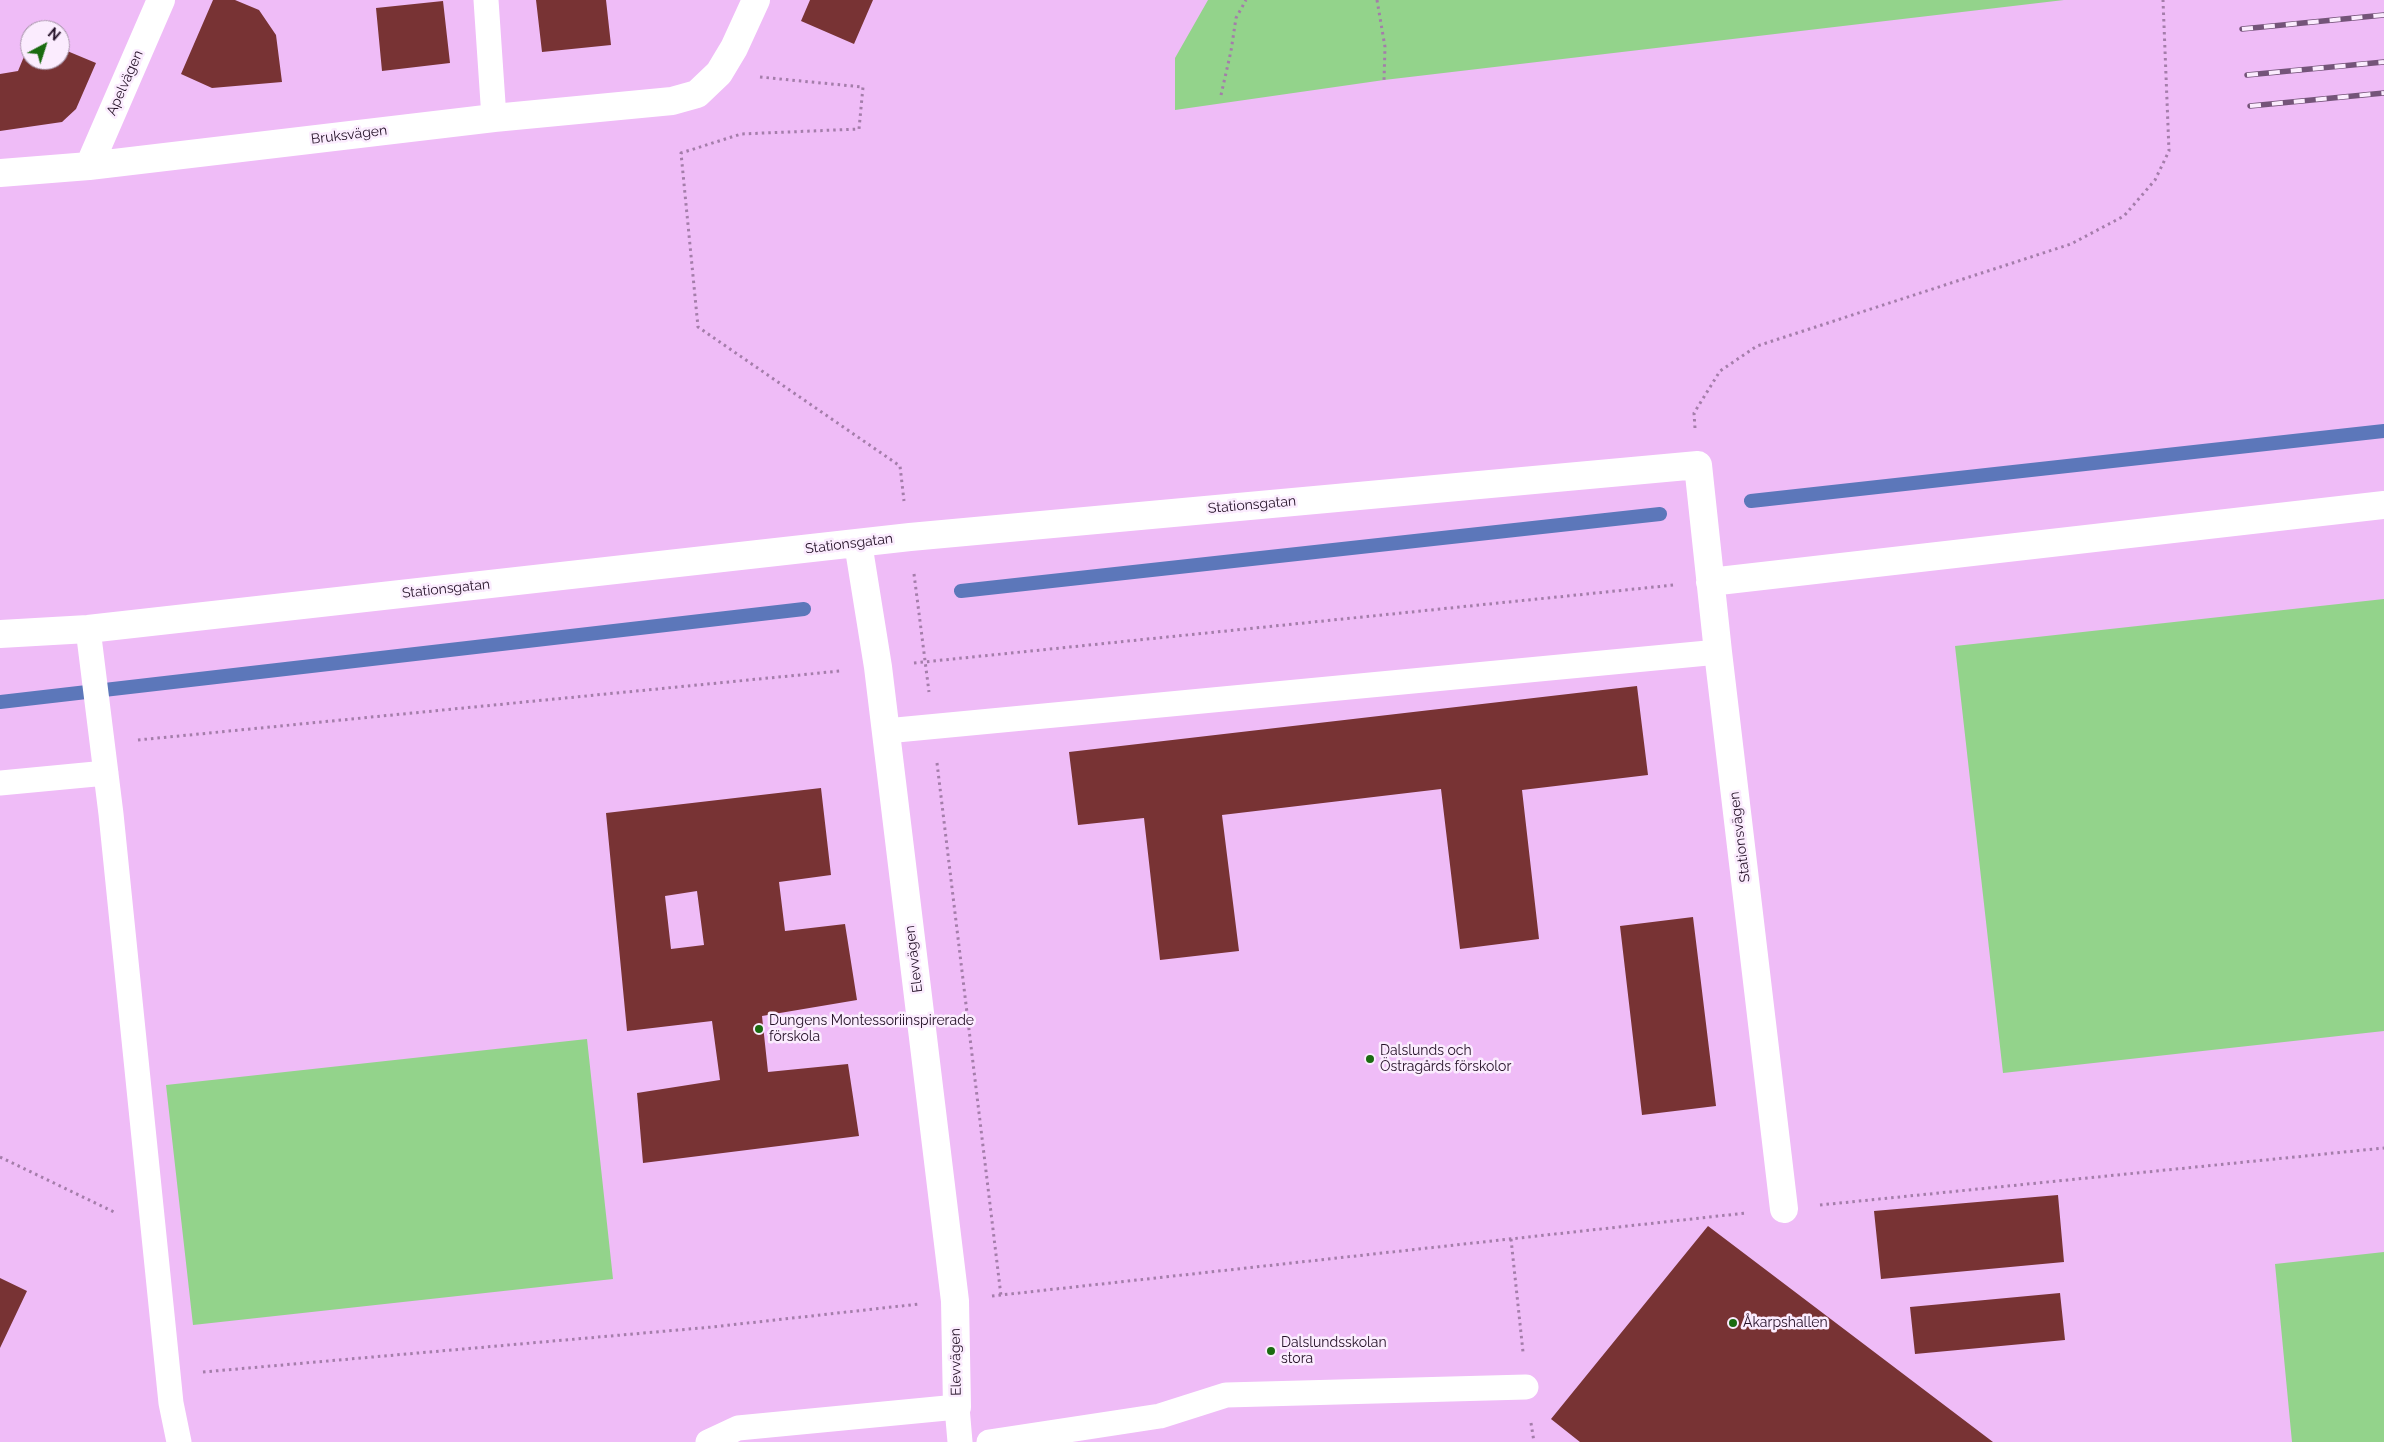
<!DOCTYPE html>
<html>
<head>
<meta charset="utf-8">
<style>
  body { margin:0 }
  #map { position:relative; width:2384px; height:1442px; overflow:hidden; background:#efbcf7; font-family:Raleway,sans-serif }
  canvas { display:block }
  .north { position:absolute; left:20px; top:20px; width:50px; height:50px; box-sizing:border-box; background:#fbecfe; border:1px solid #a594a8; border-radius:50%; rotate:40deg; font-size:14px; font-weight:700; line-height:20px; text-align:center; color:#241127 }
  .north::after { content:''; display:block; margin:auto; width:18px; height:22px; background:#1a6b10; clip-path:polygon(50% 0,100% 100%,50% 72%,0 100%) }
</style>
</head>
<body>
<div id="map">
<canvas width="2384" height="1442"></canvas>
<div class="north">N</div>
</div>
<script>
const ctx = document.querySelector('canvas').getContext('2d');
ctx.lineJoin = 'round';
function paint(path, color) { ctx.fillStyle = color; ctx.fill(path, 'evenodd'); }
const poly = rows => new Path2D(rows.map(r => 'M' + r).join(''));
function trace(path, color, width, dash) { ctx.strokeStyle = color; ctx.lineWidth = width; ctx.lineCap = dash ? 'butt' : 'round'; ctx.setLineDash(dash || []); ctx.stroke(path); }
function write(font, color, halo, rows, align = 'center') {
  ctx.font = font + ' Raleway,sans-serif'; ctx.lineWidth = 5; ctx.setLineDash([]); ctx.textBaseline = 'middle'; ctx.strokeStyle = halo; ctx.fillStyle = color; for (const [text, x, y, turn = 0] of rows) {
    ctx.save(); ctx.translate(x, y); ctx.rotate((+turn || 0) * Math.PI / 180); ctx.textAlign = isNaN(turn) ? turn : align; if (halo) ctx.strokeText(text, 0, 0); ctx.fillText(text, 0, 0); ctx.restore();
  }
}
const green = poly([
  [1208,0,2064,0,1384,80,1175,110,1175,58],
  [2384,599,2384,1031,2003,1073,1955,646],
  [587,1039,613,1279,193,1325,166,1085],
  [2384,1252,2384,1442,2292,1442,2275,1264]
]);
const stream = poly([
  [1751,501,2384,431],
  [961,591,1660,514],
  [0,702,804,609]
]);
const building = poly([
  [213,0,235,0,259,10,276,35,282,82,212,88,181,74],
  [536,0,606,0,611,45,542,52],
  [810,0,873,0,854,44,801,21],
  [443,1,450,63,382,71,376,8],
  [30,42,30,60,60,60,60,48,96,63,76,109,62,122,0,131,0,74,18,71],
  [1637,686,1648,775,1522,790,1539,939,1460,949,1441,789,1222,815,1239,951,1160,960,1144,818,1078,825,1069,752],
  [821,788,831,875,779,882,785,931,845,924,857,1000,762,1016,768,1072,848,1064,859,1136,643,1163,637,1093,720,1080,712,1021,627,1031,606,813],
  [697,891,704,945,671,949,665,896],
  [1693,917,1716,1106,1642,1115,1620,926],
  [2058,1195,2064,1262,1881,1279,1874,1211],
  [1708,1226,1993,1442,1580,1442,1551,1419],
  [0,1278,27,1291,0,1348],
  [2060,1293,2065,1340,1915,1354,1910,1307]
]);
const path = poly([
  [1377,0,1385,47,1384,80],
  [760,77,863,87,859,129,741,134,681,153,698,327,900,466,904,501],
  [1221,95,1231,51,1236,18,1246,0],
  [1695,428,1694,413,1720,371,1757,346,2071,244,2124,216,2155,180,2169,151,2163,0],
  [914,574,929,692],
  [914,663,1674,585],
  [138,740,840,671],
  [937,763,1001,1296],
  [0,1157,114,1212],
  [1820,1205,2384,1148],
  [1511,1239,1523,1352],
  [992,1296,1746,1213],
  [203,1372,712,1327,919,1304],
  [1531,1423,1534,1442]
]);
const lane = poly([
  [486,0,494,118],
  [88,629,111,814,171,1403,179,1442],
  [886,731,1718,652],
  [0,783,106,773],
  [708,1442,738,1428,957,1407,960,1442],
  [989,1442,1160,1416,1226,1395,1526,1387]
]);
const street = poly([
  [89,166,161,0],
  [0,173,89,166,494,118,672,101,697,94,719,73,734,48,756,0],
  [858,543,878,667,955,1301,957,1407],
  [1710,582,2384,505],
  [0,634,88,629,910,537,1698,465,1718,652,1784,1209]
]);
const rail = poly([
  [2242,29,2384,15],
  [2247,75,2384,62],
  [2250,106,2384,93]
]);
const markers = [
  [759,1029,5,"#1a6b10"],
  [1370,1059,5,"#1a6b10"],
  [1733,1323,5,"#1a6b10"],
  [1271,1351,5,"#1a6b10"]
];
const streetNames = [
  ["Apelvägen",125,83,-66],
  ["Bruksvägen",349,135,-7],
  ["Stationsgatan",1252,505,-5],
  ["Stationsgatan",849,544,-7],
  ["Stationsgatan",446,589,-6],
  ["Stationsvägen",1740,837,-97],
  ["Elevvägen",914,959,-97],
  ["Elevvägen",956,1362,-91]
];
const poiNames = [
  ["Dungens Montessoriinspirerade",769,1021],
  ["förskola",769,1037],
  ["Dalslunds och",1380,1051],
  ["Östragårds förskolor",1380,1067],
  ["Åkarpshallen",1743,1323],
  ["Dalslundsskolan",1281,1343],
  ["stora",1281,1359]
];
paint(green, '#93d38b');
trace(stream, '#5c77ba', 14);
paint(building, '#783334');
trace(path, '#a47daa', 3, [2.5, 4]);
trace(lane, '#fff', 25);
trace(street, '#fff', 28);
trace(rail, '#745479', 5.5);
trace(rail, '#fbecfe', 4, [11]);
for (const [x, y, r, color] of markers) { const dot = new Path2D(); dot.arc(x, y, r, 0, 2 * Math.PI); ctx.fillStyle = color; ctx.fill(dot); trace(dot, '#fbecfe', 2); }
write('14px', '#241127', '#fbecfe', streetNames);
write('14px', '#241127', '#fbecfe', poiNames, 'left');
</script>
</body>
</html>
